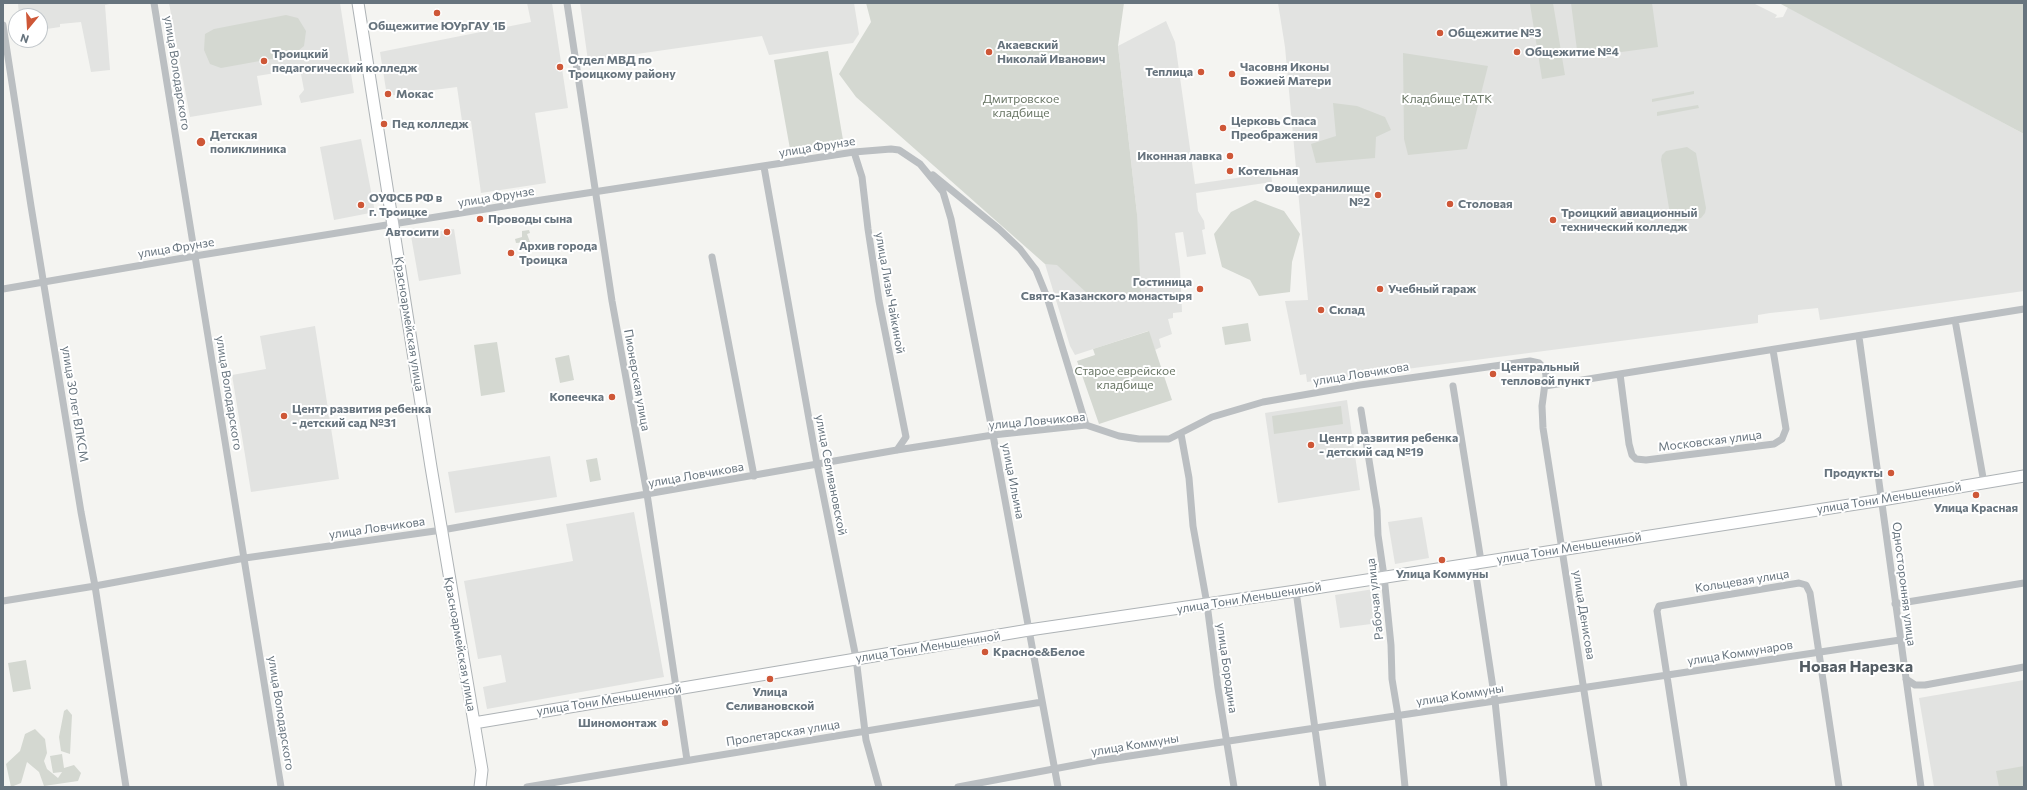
<!DOCTYPE html>
<html>
<head>
<meta charset="utf-8">
<style>
  body { margin:0 }
  #map { position:relative; width:2027px; height:790px; overflow:hidden; background:#f4f4f1; font-family:Commissioner,sans-serif }
  canvas { display:block }
  .frame { position:absolute; inset:0; border:4px solid #67747e; pointer-events:none }
  .north { position:absolute; left:8px; top:8px; width:40px; height:40px; box-sizing:border-box; background:#fff; border:1px solid #c2c7cb; border-radius:50%; rotate:198deg; font-size:11px; font-weight:700; line-height:16px; text-align:center; color:#67747e }
  .north::after { content:''; display:block; margin:auto; width:14px; height:18px; background:#ce5737; clip-path:polygon(50% 0,100% 100%,50% 72%,0 100%) }
</style>
</head>
<body>
<div id="map">
<canvas width="2027" height="790"></canvas>
<div class="frame"></div>
<div class="north">N</div>
</div>
<script>
const ctx = document.querySelector('canvas').getContext('2d');
ctx.lineJoin = 'round';
function paint(path, color) { ctx.fillStyle = color; ctx.fill(path, 'evenodd'); }
const poly = rows => new Path2D(rows.map(r => 'M' + r).join(''));
function trace(path, color, width, dash) { ctx.strokeStyle = color; ctx.lineWidth = width; ctx.lineCap = dash ? 'butt' : 'round'; ctx.setLineDash(dash || []); ctx.stroke(path); }
function write(font, color, halo, rows, align = 'center') {
  ctx.font = font + ' Commissioner,sans-serif'; ctx.lineWidth = 4; ctx.setLineDash([]); ctx.textBaseline = 'middle'; ctx.strokeStyle = halo; ctx.fillStyle = color; for (const [text, x, y, turn = 0] of rows) {
    ctx.save(); ctx.translate(x, y); ctx.rotate((+turn || 0) * Math.PI / 180); ctx.textAlign = isNaN(turn) ? turn : align; if (halo) ctx.strokeText(text, 0, 0); ctx.fillText(text, 0, 0); ctx.restore();
  }
}
const built = poly([
  [18,3,114,3,105,5,110,70,91,72,81,22,60,24,60,27,40,30,40,16,19,16],
  [169,3,340,3,354,93,301,103,299,96,304,90,300,69,257,76,262,105,190,117],
  [527,3,552,3,568,108,535,113,546,183,481,193,471,121,462,121,457,87,387,96,380,52,531,22],
  [580,3,854,3,859,34,853,43,769,55,762,36,588,61],
  [1278,3,1753,3,1777,15,1775,18,1783,17,1788,7,2024,134,2024,291,1820,320,1818,308,1770,313,1758,315,1758,323,1307,382,1306,374,1300,375,1285,301,1308,300,1285,47],
  [1166,21,1175,42,1195,184,1271,173,1272,182,1196,193,1198,211,1204,221,1205,229,1202,230,1206,254,1187,257,1183,232,1175,233,1180,269,1182,312,1173,313,1173,318,1168,319,1172,334,1159,339,1161,347,1155,350,1148,331,1075,355,1070,346,1045,264,1057,264,1096,302,1137,214,1118,46],
  [361,139,375,212,334,220,320,147],
  [454,229,461,274,419,281,411,236],
  [315,326,339,479,251,492,232,375,266,369,260,336],
  [1347,400,1360,490,1278,503,1265,413],
  [550,456,557,497,455,513,448,472],
  [634,512,664,677,487,709,483,687,506,682,501,655,478,659,464,581,573,561,566,524],
  [1422,517,1429,558,1395,564,1388,522],
  [1374,589,1379,623,1340,628,1335,595],
  [2024,680,2024,787,1934,787,1919,698]
]);
const green = poly([
  [866,3,1124,3,1118,46,1137,214,1141,296,1096,302,1057,265,1045,264,856,97,839,74,871,22],
  [1536,3,1553,3,1565,75,1542,79,1530,4],
  [1571,3,1652,3,1658,47,1578,58],
  [1779,3,2024,3,2024,134,1915,76],
  [286,15,298,18,306,31,304,46,293,55,221,68,210,64,204,50,205,34,214,29],
  [828,51,843,140,790,149,774,60],
  [1403,53,1488,66,1467,149,1408,155,1404,139],
  [1694,91,1694,94,1652,102,1652,99],
  [1333,103,1357,106,1385,117,1391,130,1376,137,1375,158,1316,163,1311,144,1336,136],
  [1698,105,1699,108,1657,116,1657,112],
  [1687,147,1696,153,1706,208,1705,213,1701,218,1678,221,1672,220,1670,214,1661,160,1662,155,1666,151],
  [1255,200,1284,211,1300,234,1292,262,1290,292,1259,296,1250,280,1222,267,1214,234,1231,212],
  [529,230,530,233,527,234,530,242,516,243,515,239,522,237,522,231],
  [1248,323,1251,341,1225,345,1222,327],
  [1149,331,1172,400,1099,424,1077,361,1095,355,1093,349],
  [497,342,505,392,481,396,474,345],
  [569,355,574,380,560,383,555,358],
  [1341,406,1343,424,1274,434,1272,416],
  [597,458,601,480,590,482,586,460],
  [26,660,31,689,13,692,8,663],
  [67,709,72,715,70,754,61,751,59,737,64,711],
  [35,729,45,739,47,753,44,761,47,769,58,778,62,772,53,773,50,756,62,754,64,768,74,765,81,773,78,781,44,786,39,772,27,762,21,783,11,787,6,764,20,751,25,734],
  [2024,766,2024,787,1999,787,1996,771]
]);
const street = poly([
  [154,3,281,787],
  [567,3,612,301,647,494,687,760],
  [3,25,31,206,81,512,95,586,126,787],
  [854,152,862,177,868,229,879,301,906,437,897,450],
  [764,167,817,464,856,658,866,740,879,787],
  [933,175,999,229,1020,249,1036,270,1047,297,1086,425],
  [712,257,754,476],
  [3,289,195,256,535,201,854,152,891,149,899,150,920,164,943,192,951,219,993,435,1058,787],
  [1955,320,1984,483],
  [1859,337,1921,787],
  [1620,374,1629,444,1632,455,1636,459,1646,460,1774,444,1782,439,1786,429,1773,350],
  [1453,386,1481,561],
  [1545,386,2024,309],
  [1361,410,1377,510,1378,535,1384,576,1391,645,1392,679,1398,715,1405,787],
  [1181,434,1189,478,1193,526,1207,604,1218,688,1234,787],
  [1474,562,1495,701,1504,787],
  [1296,591,1323,787],
  [3,601,95,586,245,558,442,530,897,450,993,435,1086,425,1119,436,1139,439,1169,439,1212,417,1263,402,1360,385,1530,361,1539,363,1545,369,1546,376,1542,406,1543,428,1599,787],
  [1895,604,2024,583],
  [1906,679,1915,685,1925,685,2024,667],
  [527,787,1042,702],
  [958,787,1096,761,1900,640],
  [1684,787,1657,611,1659,606,1799,583,1806,585,1810,593,1839,787]
]);
const secondary = poly([
  [358,3,431,467,482,770,480,787],
  [474,723,1029,630,1296,591,1882,500,2024,476]
]);
const markers = [
  [437,13,4,"#ce5737"],
  [1440,33,4,"#ce5737"],
  [989,52,4,"#ce5737"],
  [1517,52,4,"#ce5737"],
  [264,61,4,"#ce5737"],
  [560,67,4,"#ce5737"],
  [1201,72,4,"#ce5737"],
  [1232,74,4,"#ce5737"],
  [388,94,4,"#ce5737"],
  [384,124,4,"#ce5737"],
  [1223,128,4,"#ce5737"],
  [201,142,5,"#ce5737"],
  [1230,156,4,"#ce5737"],
  [1230,171,4,"#ce5737"],
  [1378,195,4,"#ce5737"],
  [1450,204,4,"#ce5737"],
  [361,205,4,"#ce5737"],
  [480,219,4,"#ce5737"],
  [1553,220,4,"#ce5737"],
  [447,232,4,"#ce5737"],
  [511,253,4,"#ce5737"],
  [1200,289,4,"#ce5737"],
  [1380,289,4,"#ce5737"],
  [1321,310,4,"#ce5737"],
  [1493,374,4,"#ce5737"],
  [612,397,4,"#ce5737"],
  [284,416,4,"#ce5737"],
  [1311,445,4,"#ce5737"],
  [1891,473,4,"#ce5737"],
  [1976,495,4,"#ce5737"],
  [1442,560,4,"#ce5737"],
  [985,652,4,"#ce5737"],
  [770,679,4,"#ce5737"],
  [665,723,4,"#ce5737"]
];
const poiNames = [
  ["Общежитие ЮУрГАУ 1Б",437,26,"center"],
  ["Общежитие №3",1448,33],
  ["Акаевский",997,45],
  ["Николай Иванович",997,59],
  ["Общежитие №4",1525,52],
  ["Троицкий",272,54],
  ["педагогический колледж",272,68],
  ["Отдел МВД по",568,60],
  ["Троицкому району",568,74],
  ["Часовня Иконы",1240,67],
  ["Божией Матери",1240,81],
  ["Теплица",1193,72,"right"],
  ["Мокас",396,94],
  ["Церковь Спаса",1231,121],
  ["Преображения",1231,135],
  ["Пед колледж",392,124],
  ["Детская",210,135],
  ["поликлиника",210,149],
  ["Иконная лавка",1222,156,"right"],
  ["Котельная",1238,171],
  ["Овощехранилище",1370,188,"right"],
  ["№2",1370,202,"right"],
  ["ОУФСБ РФ в",369,198],
  ["г. Троицке",369,212],
  ["Столовая",1458,204],
  ["Троицкий авиационный",1561,213],
  ["технический колледж",1561,227],
  ["Проводы сына",488,219],
  ["Автосити",439,232,"right"],
  ["Архив города",519,246],
  ["Троицка",519,260],
  ["Гостиница",1192,282,"right"],
  ["Свято-Казанского монастыря",1192,296,"right"],
  ["Учебный гараж",1388,289],
  ["Склад",1329,310],
  ["Центральный",1501,367],
  ["тепловой пункт",1501,381],
  ["Копеечка",604,397,"right"],
  ["Центр развития ребенка",292,409],
  ["- детский сад №31",292,423],
  ["Центр развития ребенка",1319,438],
  ["- детский сад №19",1319,452],
  ["Продукты",1883,473,"right"],
  ["Улица Красная",1976,508,"center"],
  ["Улица Коммуны",1442,574,"center"],
  ["Красное&Белое",993,652],
  ["Улица",770,692,"center"],
  ["Селивановской",770,706,"center"],
  ["Шиномонтаж",657,723,"right"]
];
const streetNames = [
  ["улица Володарского",177,73,81],
  ["улица Фрунзе",817,147,-9],
  ["улица Фрунзе",496,197,-9],
  ["улица Фрунзе",176,248,-9],
  ["улица Лизы Чайкиной",890,293,80],
  ["Красноармейская улица",409,324,81],
  ["улица Ловчикова",1361,374,-9],
  ["Пионерская улица",637,380,80],
  ["улица Володарского",229,393,81],
  ["улица 30 лет ВЛКСМ",75,404,81],
  ["улица Ловчикова",1037,421,-5],
  ["Московская улица",1710,441,-7],
  ["улица Ловчикова",696,475,-10],
  ["улица Селивановской",831,475,79],
  ["улица Ильина",1013,481,79],
  ["улица Тони Меньшениной",1889,498,-9],
  ["улица Ловчикова",377,528,-8],
  ["улица Тони Меньшениной",1569,548,-9],
  ["Кольцевая улица",1742,581,-9],
  ["Односторонняя улица",1904,584,83],
  ["улица Тони Меньшениной",1249,598,-9],
  ["Рабочая улица",1375,599,-96],
  ["улица Денисова",1584,615,81],
  ["Красноармейская улица",460,644,80],
  ["улица Тони Меньшениной",928,647,-9],
  ["улица Коммунаров",1740,653,-9],
  ["улица Бородина",1227,668,82],
  ["улица Коммуны",1460,695,-9],
  ["улица Тони Меньшениной",609,700,-9],
  ["улица Володарского",281,713,81],
  ["Пролетарская улица",783,733,-9],
  ["улица Коммуны",1135,745,-9]
];
const parkNames = [
  ["Дмитровское",1021,99],
  ["кладбище",1021,113],
  ["Кладбище ТАТК",1447,99],
  ["Старое еврейское",1125,371],
  ["кладбище",1125,385]
];
const districtNames = [
  ["Новая Нарезка",1856,667]
];
paint(built, '#e2e3e1');
paint(green, '#d4d8d1');
trace(secondary, '#aeb3b6', 13);
trace(street, '#bbbfc2', 7);
trace(secondary, '#fff', 11);
for (const [x, y, r, color] of markers) { const dot = new Path2D(); dot.arc(x, y, r, 0, 2 * Math.PI); ctx.fillStyle = color; ctx.fill(dot); trace(dot, '#fff', 1.5); }
write('bold 12px', '#67747e', '#fff', poiNames, 'left');
write('12px', '#67747e', '#fff', streetNames);
write('12px', '#697665', '#fff', parkNames);
write('bold 16px', '#545d64', '#fff', districtNames);
</script>
</body>
</html>
